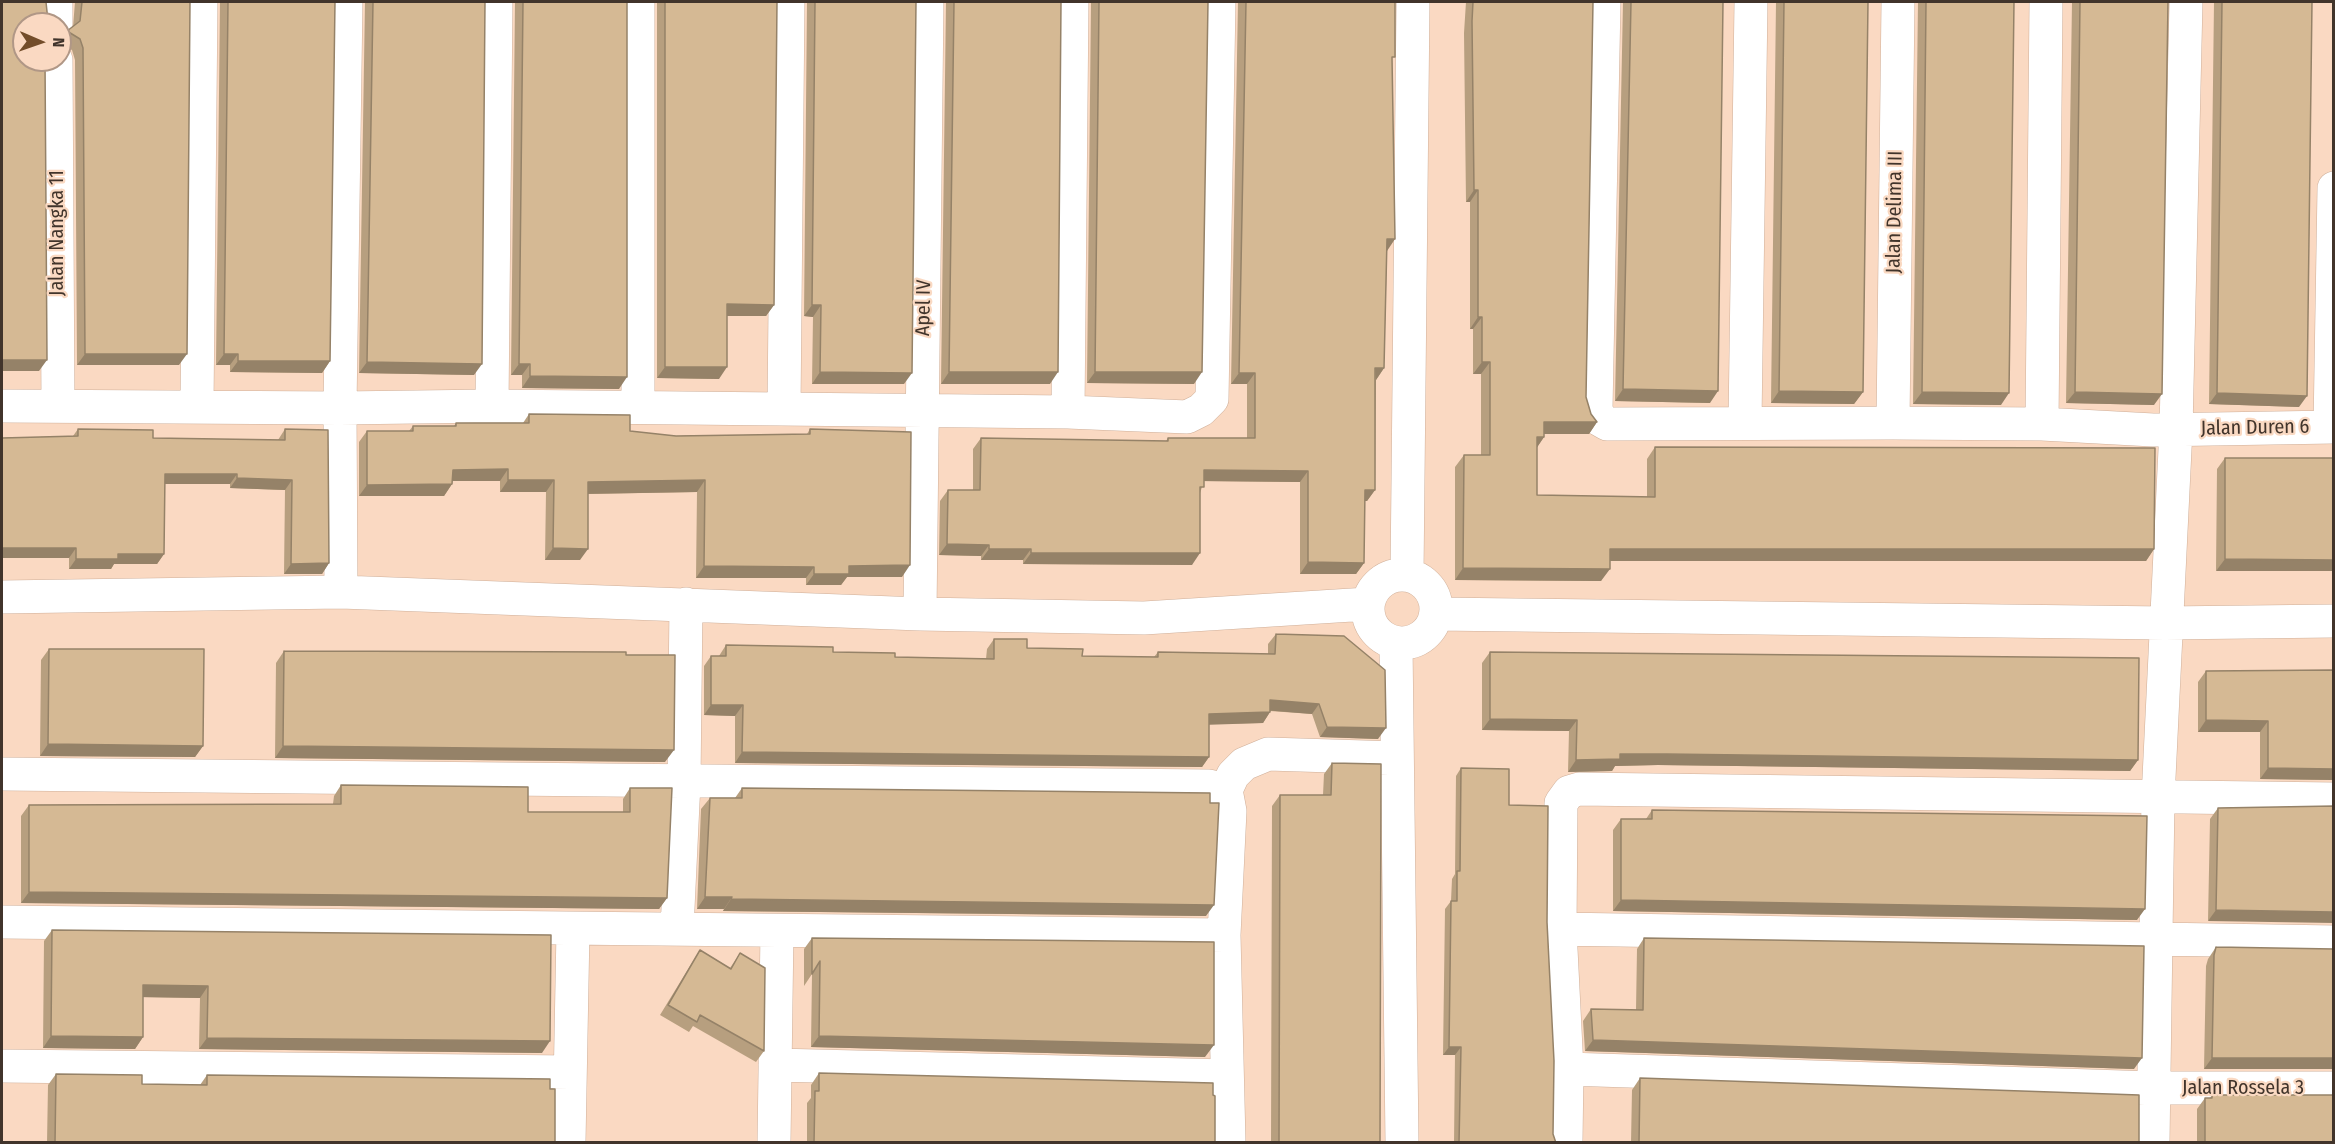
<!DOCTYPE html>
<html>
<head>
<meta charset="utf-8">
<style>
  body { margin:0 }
  #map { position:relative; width:2335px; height:1144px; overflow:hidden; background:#fad9c2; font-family:"Fira Sans Condensed",sans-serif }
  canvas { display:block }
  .frame { position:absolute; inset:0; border:3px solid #41342b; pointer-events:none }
  .north { position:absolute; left:12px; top:12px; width:60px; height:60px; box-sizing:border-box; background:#fad9c2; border:2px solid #b09786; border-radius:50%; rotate:92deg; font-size:16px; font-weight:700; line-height:24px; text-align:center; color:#41342b }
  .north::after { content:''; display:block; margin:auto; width:21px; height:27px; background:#734d2a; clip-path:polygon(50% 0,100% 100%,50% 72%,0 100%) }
</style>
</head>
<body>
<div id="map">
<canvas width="2335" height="1144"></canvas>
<div class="frame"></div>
<div class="north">N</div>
</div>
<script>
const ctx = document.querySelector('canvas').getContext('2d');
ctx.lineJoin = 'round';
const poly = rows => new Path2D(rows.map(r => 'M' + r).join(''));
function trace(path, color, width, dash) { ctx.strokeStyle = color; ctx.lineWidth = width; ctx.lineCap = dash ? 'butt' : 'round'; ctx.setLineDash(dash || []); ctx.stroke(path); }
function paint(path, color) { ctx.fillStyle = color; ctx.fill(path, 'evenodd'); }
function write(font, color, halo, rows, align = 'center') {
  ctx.font = font + ' "Fira Sans Condensed",sans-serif'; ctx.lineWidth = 4.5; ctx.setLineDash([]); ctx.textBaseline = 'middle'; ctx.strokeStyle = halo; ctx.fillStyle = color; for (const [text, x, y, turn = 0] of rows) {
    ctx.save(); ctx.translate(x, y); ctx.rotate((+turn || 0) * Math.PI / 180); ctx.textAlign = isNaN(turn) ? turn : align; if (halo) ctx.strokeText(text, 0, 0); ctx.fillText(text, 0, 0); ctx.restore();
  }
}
const minor = poly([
  [56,2,56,24],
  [1604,2,1596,409,1600,420,1607,424,1893,423,2042,424,2153,430,2334,427],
  [56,60,58,406],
  [2,406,340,408,492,406,1068,412,1187,417,1201,410,1212,399,1219,2],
  [197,406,201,2],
  [492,406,496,2],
  [638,407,638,2],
  [784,409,788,2],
  [1068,412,1072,2],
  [1745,422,1751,2],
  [1893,423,1898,2],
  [2042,424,2046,2],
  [2330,427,2334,188],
  '1368 609a34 34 0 1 1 68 0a34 34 0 1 1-68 0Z',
  [1407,575,1413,2],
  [341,592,340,408,346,2],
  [2,597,341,592,920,614,1144,618,1368,604],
  [920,614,927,2],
  [1436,614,2165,623,2334,621],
  [1396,644,1402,1142],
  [2,774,1209,786,1226,790,1230,811,1224,935,1229,1142],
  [1226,790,1233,775,1244,764,1268,754,1397,758],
  [2,922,1224,935],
  [677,929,684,782,686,604],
  [1560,929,2334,942],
  [775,1065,1227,1076],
  [2,1066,570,1072],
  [1567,1069,2153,1088,2334,1088],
  [569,1142,573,930],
  [774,1142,777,931],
  [1566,1142,1567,1069,1560,929,1561,803,1569,792,1579,789,2334,799],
  [2153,1142,2158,798,2176,429,2186,2]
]);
const wall = poly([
  [75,2,190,2,179,365,77,365,75,60,72,50,60,43,60,41,67,31,73,27],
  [220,2,335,2,330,361,322,373,230,372,230,365,216,365],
  [365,2,485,2,474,375,359,373],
  [515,2,627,2,619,389,522,388,522,375,511,375],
  [657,2,777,2,774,305,766,316,727,316,719,379,657,378],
  [807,2,916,2,904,384,812,384,813,317,804,316],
  [946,2,1061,2,1050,384,941,384],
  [1091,2,1208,2,1194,384,1087,383],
  [1238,2,1395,2,1392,60,1384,368,1376,380,1375,490,1367,501,1364,501,1364,563,1356,574,1300,574,1300,482,1204,481,1200,493,1192,565,1023,564,1023,560,981,560,981,556,939,555,940,501,948,490,973,490,973,449,981,438,1166,441,1168,438,1247,438,1247,384,1231,384],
  [1466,2,1593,2,1586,397,1591,414,1597,422,1589,434,1544,434,1544,437,1537,447,1537,495,1647,497,1647,459,1655,447,2154,549,2146,561,1610,561,1601,581,1455,580,1455,467,1464,455,1481,455,1481,374,1473,374,1473,329,1470,329,1470,202,1466,202,1464,33],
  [1623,2,1723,2,1710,403,1615,401],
  [1776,2,1868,2,1863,392,1854,404,1771,403],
  [1918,2,2014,2,2001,405,1913,404],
  [2072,2,2168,2,2154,405,2066,403],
  [2214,2,2312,2,2299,407,2209,404],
  [529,414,630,431,676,436,807,434,810,429,902,577,847,577,841,585,806,585,806,578,696,578,697,492,588,494,580,560,545,560,546,492,500,492,500,481,452,481,452,484,444,496,359,496,359,442,367,431,409,431,413,426,454,426,456,423,523,423],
  [78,429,153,438,278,440,285,429,329,563,322,574,284,574,285,490,230,488,230,484,165,484,164,554,157,564,114,564,111,569,69,569,69,558,2,558,2,438,73,436],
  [2225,458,2334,458,2216,571,2217,469],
  [1276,634,1378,739,1320,737,1312,714,1270,711,1270,712,1263,723,1209,724,1209,757,1202,767,735,763,735,716,704,715,704,666,711,656,719,656,726,645,895,657,986,659,987,649,994,639,1027,648,1082,656,1154,657,1158,652,1268,654,1268,644],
  [49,649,203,746,195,757,40,756,41,660],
  [284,651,626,655,665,762,275,758,276,663],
  [1490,652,2138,760,2130,771,1658,765,1615,766,1612,771,1568,772,1569,731,1482,730,1482,663],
  [2334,670,2334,780,2260,779,2260,732,2198,732,2198,682,2206,671],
  [1332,763,1380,1143,1271,1143,1272,806,1280,795,1323,795,1324,774],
  [1461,768,1509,805,1547,922,1553,1134,1556,1143,1454,1143,1455,1055,1443,1055,1445,909,1451,901,1452,879,1455,874,1456,776],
  [341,785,528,812,623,812,623,799,630,788,667,898,659,909,21,903,21,816,29,805,333,804,334,796],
  [742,788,1206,916,723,911,724,909,697,909,701,809,710,798,735,798],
  [2334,806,2208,921,2210,819,2218,808],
  [1652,810,2137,920,1613,911,1613,830,1621,819,1646,819],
  [52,930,542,1053,199,1049,200,998,143,997,143,1037,135,1049,43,1048,44,941],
  [812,938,1205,1057,811,1047,812,974,804,986,804,949],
  [1644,938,2134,1069,1585,1051,1583,1021,1591,1009,1636,1010,1637,949],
  [2216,947,2334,1069,2204,1069,2206,966,2208,959],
  [700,950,730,968,740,953,764,1051,756,1062,693,1026,689,1032,660,1015,693,961],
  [819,1073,1213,1095,1215,1143,807,1143,807,1103,811,1098,811,1085],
  [56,1074,142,1084,200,1085,207,1075,550,1089,555,1143,47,1143,48,1085],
  [1640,1078,2139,1143,1631,1143,1632,1090],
  [2212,1095,2334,1143,2197,1143,2197,1109,2205,1098,2210,1098]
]);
const shadedWall = poly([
  [1474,190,1478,190,1470,202,1466,202],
  [1387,239,1395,239,1387,251,1379,251],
  [727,304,774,305,766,316,719,316],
  [812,305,821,305,813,317,804,316],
  [1478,317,1482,317,1473,329,1470,329],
  [85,354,187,354,179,365,77,365],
  [224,354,238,354,230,365,216,365],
  [2,360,47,360,39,371,2,371],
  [238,361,330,361,322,373,230,372],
  [367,362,482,364,474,375,359,373],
  [1482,362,1490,362,1481,374,1473,374],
  [519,364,530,364,522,375,511,375],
  [665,367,727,367,719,379,657,378],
  [1375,368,1384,368,1376,380],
  [820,372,912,373,904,384,812,384],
  [949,372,1058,372,1050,384,941,384],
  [1095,372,1202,372,1194,384,1087,383],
  [1239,373,1255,373,1247,384,1231,384],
  [530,376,627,377,619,389,522,388],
  [1623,389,1718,391,1710,403,1615,401],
  [1779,391,1863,392,1854,404,1771,403],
  [1922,392,2009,393,2001,405,1913,404],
  [2075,392,2162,394,2154,405,2066,403],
  [2217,393,2307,396,2299,407,2209,404],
  [1544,422,1597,422,1589,434,1536,434],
  [1537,437,1544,437,1536,449],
  [508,469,500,481,445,481,453,470],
  [1204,470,1308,471,1300,482,1196,481],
  [165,474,237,474,230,484,158,484],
  [237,478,292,480,285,490,230,488],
  [508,480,554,480,546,492,500,492],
  [705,480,697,492,580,494,588,482],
  [452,484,444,496,359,496,367,485],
  [1365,490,1375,490,1367,501,1357,501],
  [947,544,989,545,981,556,939,555],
  [2,548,76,548,69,558,2,558],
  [553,548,588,549,580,560,545,560],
  [989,549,1031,549,1023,560,981,560],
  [1610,549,2154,549,2146,561,1602,561],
  [1031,553,1200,553,1192,565,1023,564],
  [118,554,164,554,157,564,114,564,111,569,69,569,76,559],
  [2225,559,2334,560,2334,571,2216,571],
  [1308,562,1364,563,1356,574,1300,574],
  [329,563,322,574,284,574,291,564],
  [910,565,902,577,847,577,841,585,806,585,814,574,849,566],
  [704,566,814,567,806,578,696,578],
  [1463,568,1610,569,1601,581,1455,580],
  [1270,700,1319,704,1312,714,1263,710],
  [711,705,743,705,735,716,704,715],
  [1270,712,1263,723,1202,725,1209,714],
  [1490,719,1577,720,1569,731,1482,730],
  [2206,720,2268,721,2260,732,2198,732],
  [1327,727,1386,728,1378,739,1320,737],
  [48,744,203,746,195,757,40,756],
  [283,746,674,750,665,762,275,758],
  [742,752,1209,757,1202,767,735,763],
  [1620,754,1666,754,2138,760,2130,771,1658,765,1615,766,1612,771,1568,772,1576,760],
  [2268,768,2334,769,2334,780,2260,779],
  [29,892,667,898,659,909,21,903],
  [705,897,732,897,724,909,697,909],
  [731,899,1214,905,1206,916,723,911],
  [1621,900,2145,909,2137,920,1613,911],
  [2216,910,2334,912,2334,923,2208,921],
  [143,985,208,986,200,998,135,997],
  [51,1036,143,1037,135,1049,43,1048],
  [819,1036,1214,1045,1205,1057,811,1047],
  [207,1038,550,1041,542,1053,199,1049],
  [1593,1040,2142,1058,2134,1069,1585,1051],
  [1449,1047,1461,1047,1455,1055,1443,1055],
  [2212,1058,2334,1058,2334,1069,2204,1069]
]);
const building = poly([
  [2,2,46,2,48,21,51,24,24,24,24,60,45,60,47,360,2,360,2,2],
  [82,2,190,2,187,354,85,354,83,48,80,39,67,31,80,21,82,2],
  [228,2,335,2,330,361,238,361,238,354,224,354,228,2],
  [373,2,485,2,482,364,367,362,373,2],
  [523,2,627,2,627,377,530,376,530,364,519,364,523,2],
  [665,2,777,2,774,305,727,304,727,367,665,367,665,2],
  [815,2,916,2,912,373,820,372,821,305,812,305,815,2],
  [954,2,1061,2,1058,372,949,372,954,2],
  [1099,2,1208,2,1202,372,1095,372,1099,2],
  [1246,2,1395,2,1395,57,1392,57,1395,239,1387,239,1384,368,1375,368,1375,490,1365,490,1364,563,1308,562,1308,471,1204,470,1204,487,1200,487,1200,553,1031,553,1031,549,989,549,989,545,947,544,948,490,980,490,981,438,1168,441,1168,438,1255,438,1255,373,1239,373,1246,2],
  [1473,2,1593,2,1586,397,1591,414,1597,422,1544,422,1544,437,1537,437,1537,495,1655,497,1655,447,2155,448,2154,549,1610,549,1610,569,1463,568,1464,455,1490,455,1490,362,1482,362,1482,317,1478,317,1478,190,1474,190,1472,21,1473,2],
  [1631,2,1723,2,1718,391,1623,389,1631,2],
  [1784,2,1868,2,1863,392,1779,391,1784,2],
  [1926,2,2014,2,2009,393,1922,392,1926,2],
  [2080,2,2168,2,2162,394,2075,392,2080,2],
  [2222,2,2312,2,2307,396,2217,393,2222,2],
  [529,414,630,415,630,431,676,436,810,434,810,429,911,432,910,565,849,566,849,574,814,574,814,567,704,566,705,480,588,482,588,549,553,548,554,480,508,480,508,469,453,470,452,484,367,485,367,431,413,431,413,426,456,426,456,423,529,423,529,414],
  [78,429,153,430,153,438,285,440,285,429,328,430,329,563,291,564,292,480,237,478,237,474,165,474,164,554,118,554,118,559,76,559,76,548,2,548,2,438,78,436,78,429],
  [2225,458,2334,458,2334,560,2225,559,2225,458],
  [1276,634,1344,636,1385,670,1386,728,1327,727,1319,704,1270,700,1270,712,1209,714,1209,757,742,752,743,705,711,705,711,656,726,656,726,645,833,647,833,652,895,653,895,657,994,659,994,639,1027,639,1027,648,1083,649,1082,656,1158,657,1158,652,1275,654,1276,634],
  [49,649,204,649,203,746,48,744,49,649],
  [284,651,626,652,626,655,675,655,674,750,283,746,284,651],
  [1490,652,2139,658,2138,760,1666,754,1620,754,1620,759,1576,760,1577,720,1490,719,1490,652],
  [2334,670,2334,769,2268,768,2268,721,2206,720,2206,671,2334,670],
  [1332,763,1381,764,1380,1143,1279,1143,1280,795,1331,795,1332,763],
  [1461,768,1509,769,1509,805,1548,806,1547,922,1554,1061,1553,1134,1556,1143,1459,1143,1461,1047,1449,1047,1451,901,1457,901,1457,871,1460,871,1461,768],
  [341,785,528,787,528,812,630,812,630,788,672,788,667,898,29,892,29,805,341,804,341,785],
  [742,788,1210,793,1210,803,1219,803,1214,905,731,899,732,897,705,897,710,798,742,798,742,788],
  [2334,806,2334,912,2216,910,2218,808,2334,806],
  [1652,810,2147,816,2145,909,1621,900,1621,819,1652,819,1652,810],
  [52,930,551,935,550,1041,207,1038,208,986,143,985,143,1037,51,1036,52,930],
  [812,938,1214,942,1214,1045,819,1036,820,961,812,974,812,938],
  [1644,938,2144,946,2142,1058,1593,1040,1591,1009,1643,1010,1644,938],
  [2216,947,2334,949,2334,1058,2212,1058,2214,955,2216,947],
  [700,950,731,969,740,953,765,968,764,1051,700,1015,697,1022,668,1005,700,950],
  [819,1073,1213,1083,1213,1095,1215,1096,1215,1143,814,1143,815,1091,819,1091,819,1073],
  [56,1074,142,1075,142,1084,207,1085,207,1075,550,1079,550,1089,555,1089,555,1143,55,1143,56,1074],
  [1640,1078,2139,1095,2139,1143,1639,1143,1640,1078],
  [2212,1095,2334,1095,2334,1143,2205,1143,2205,1098,2212,1098,2212,1095]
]);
const streetNames = [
  ["Jalan Delima III",1895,212,-89],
  ["Jalan Nangka 11",57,233,-90],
  ["Apel IV",924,308,-89],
  ["Jalan Duren 6",2255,428,-1],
  ["Jalan Rossela 3",2243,1088]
];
trace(minor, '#cfaf99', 34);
trace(minor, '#fff', 33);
paint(wall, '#b79f7f');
paint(shadedWall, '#958268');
paint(building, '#d5b994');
trace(building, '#958268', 1.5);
write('20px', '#41342b', '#fad9c2', streetNames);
</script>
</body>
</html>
